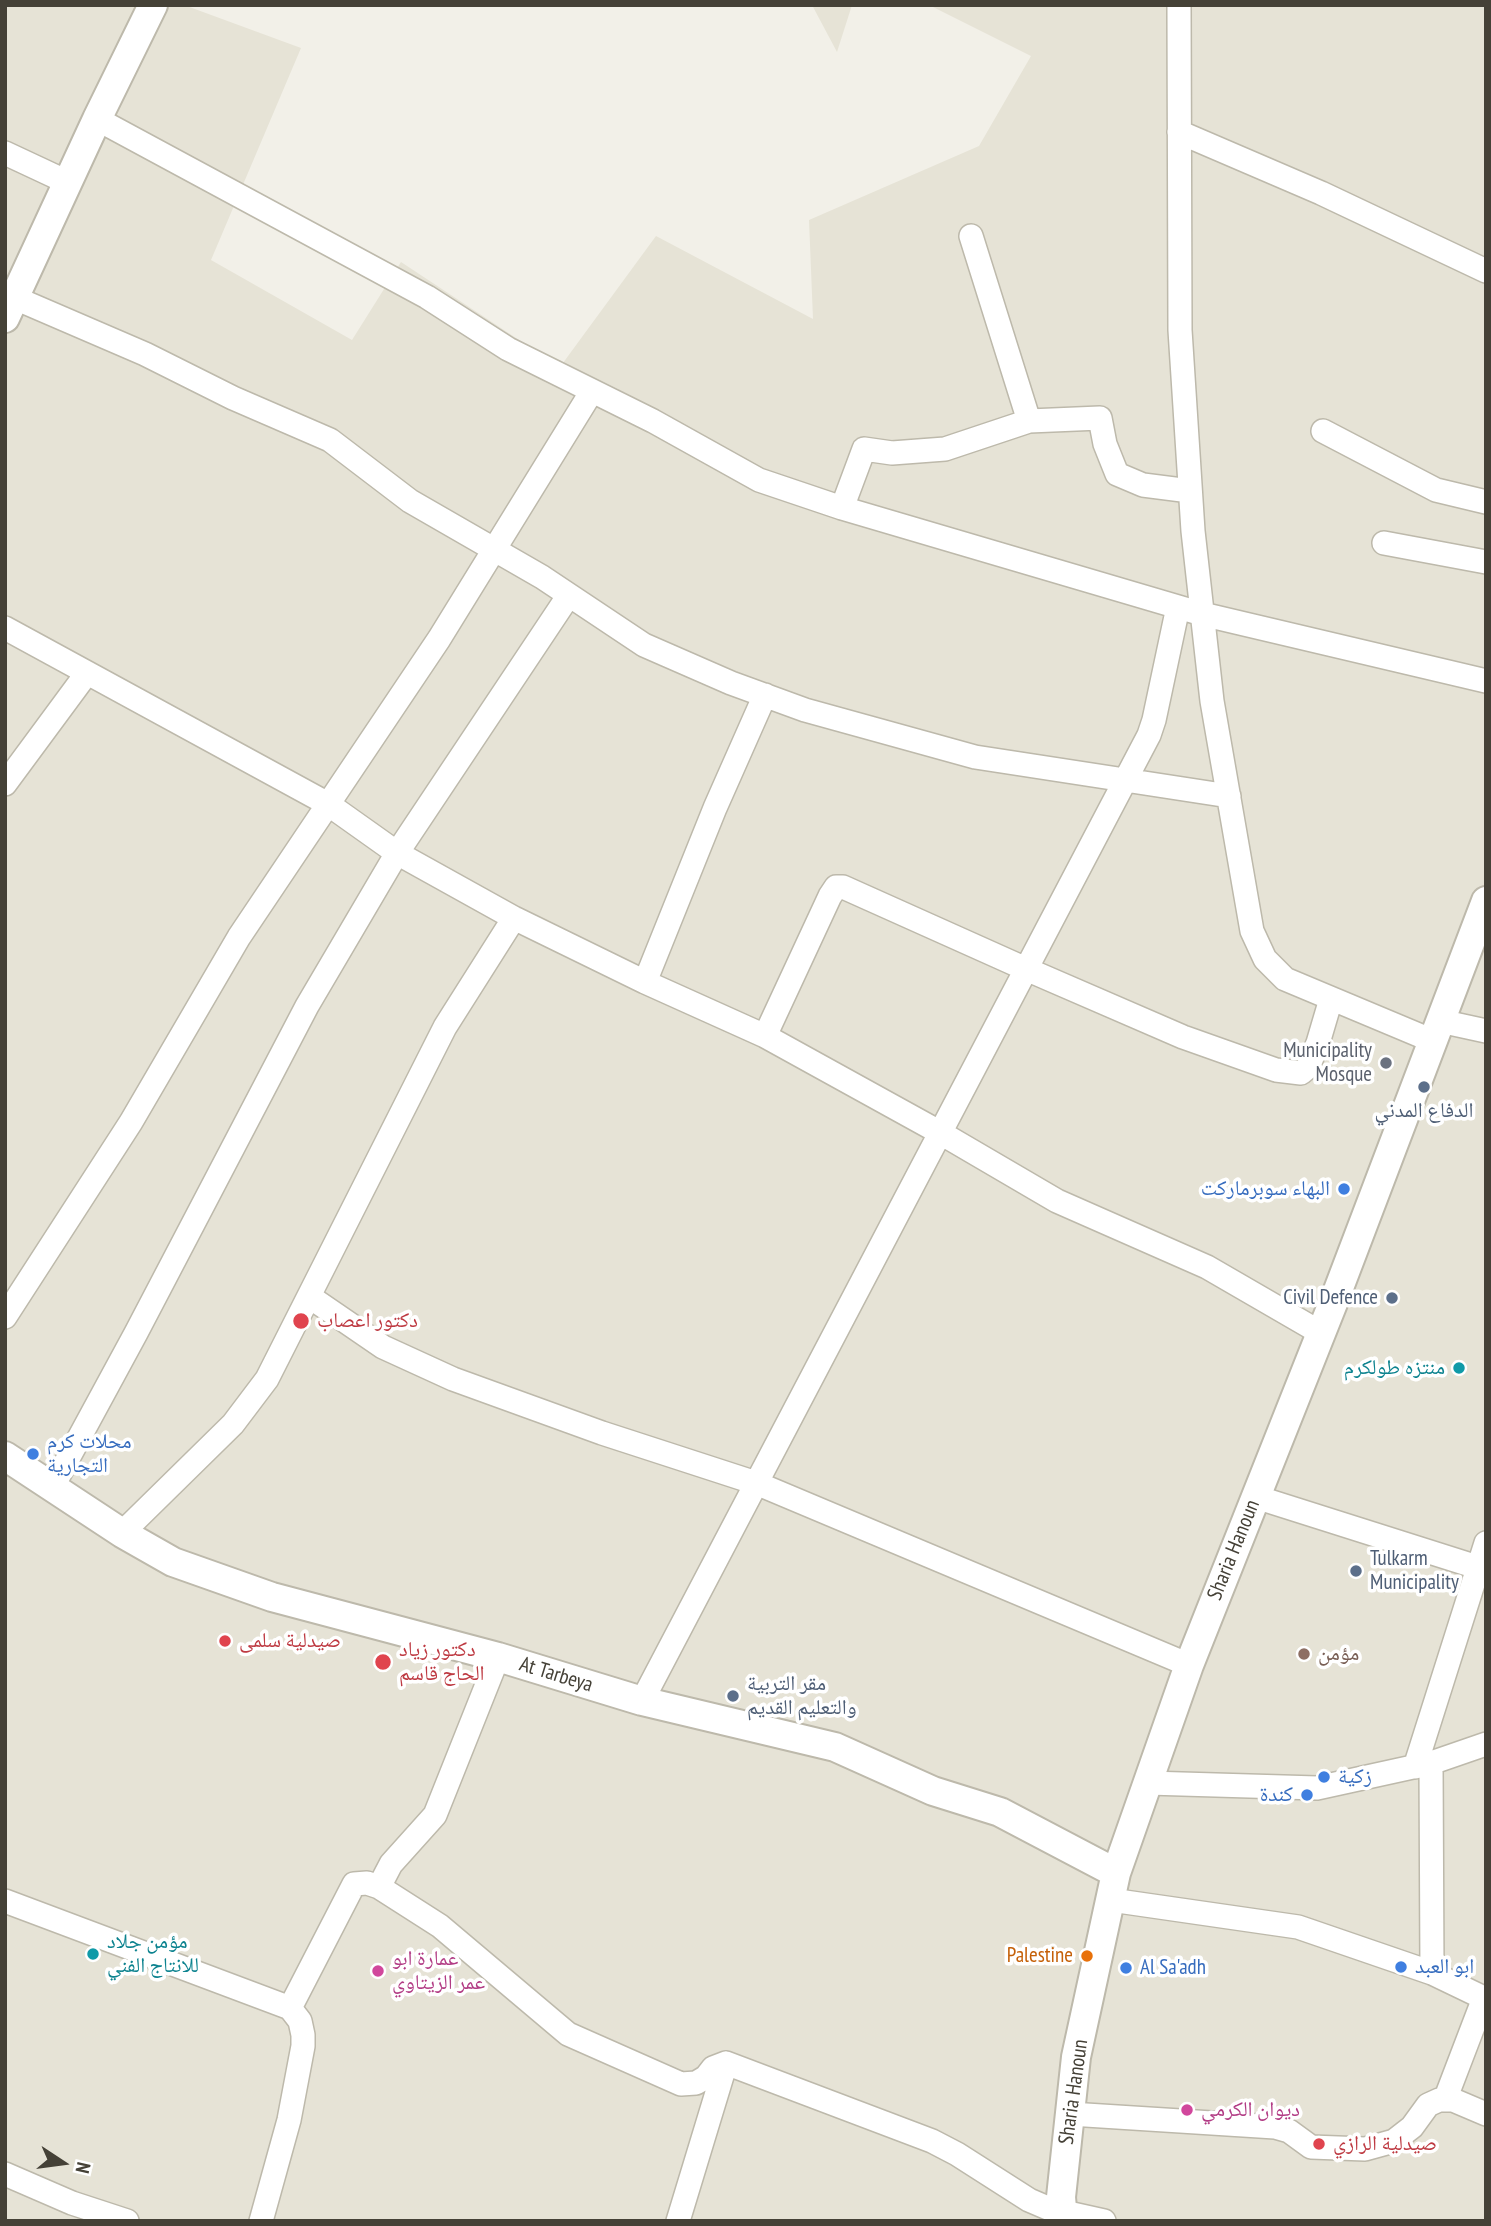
<!DOCTYPE html>
<html>
<head>
<meta charset="utf-8">
<style>
  body { margin:0 }
  #map { position:relative; width:1491px; height:2226px; overflow:hidden; background:#f2f0e8; font-family:"PT Sans Narrow",sans-serif }
  canvas { display:block }
  .frame { position:absolute; inset:0; border:7px solid #454137; pointer-events:none }
  .north { position:absolute; left:28px; top:2128px; width:70px; height:70px; -webkit-text-stroke:5px #fff; paint-order:stroke; rotate:103deg; font-size:19px; font-weight:700; line-height:28px; text-align:center; color:#454137 }
  .north::after { content:''; display:block; margin:auto; width:24px; height:32px; background:#454137; clip-path:polygon(50% 0,100% 100%,50% 72%,0 100%) }
</style>
</head>
<body>
<div id="map">
<canvas width="1491" height="2226"></canvas>
<div class="frame"></div>
<div class="north">N</div>
</div>
<script>
const ctx = document.querySelector('canvas').getContext('2d');
ctx.lineJoin = 'round';
function paint(path, color) { ctx.fillStyle = color; ctx.fill(path, 'evenodd'); }
const poly = rows => new Path2D(rows.map(r => 'M' + r).join(''));
function trace(path, color, width, dash) { ctx.strokeStyle = color; ctx.lineWidth = width; ctx.lineCap = dash ? 'butt' : 'round'; ctx.setLineDash(dash || []); ctx.stroke(path); }
function write(font, color, halo, rows, align = 'center') {
  ctx.font = font + ' "PT Sans Narrow","Noto Naskh Arabic",sans-serif'; ctx.lineWidth = 7; ctx.setLineDash([]); ctx.textBaseline = 'middle'; ctx.strokeStyle = halo; ctx.fillStyle = color; for (const [text, x, y, turn = 0] of rows) {
    ctx.save(); ctx.translate(x, y); ctx.rotate((+turn || 0) * Math.PI / 180); ctx.textAlign = isNaN(turn) ? turn : align; if (halo) ctx.strokeText(text, 0, 0); ctx.fillText(text, 0, 0); ctx.restore();
  }
}
const residential = poly([
  [5,5,184,5,301,48,211,260,352,340,401,262,560,367,656,236,813,319,809,220,979,146,1031,56,929,5,1486,5,1486,2221,5,2221],
  [812,5,852,5,837,52]
]);
const minor = poly([
  [1179,5,1180,330,1193,531,1212,701,1252,931,1265,959,1285,979,1433,1041],
  [97,119,427,297,508,349,653,421,759,480,842,508,1202,614,1486,681],
  [1179,132,1321,193,1486,271],
  [5,153,67,182],
  [971,236,1029,421,1100,418,1105,444,1117,474,1143,485,1190,491],
  [15,298,145,354,233,398,330,440,410,501,542,577,644,645,731,683,805,710,975,757,1229,796],
  [1323,431,1436,490,1486,502],
  [842,508,864,449,892,453,945,449,1029,421],
  [1384,543,1486,562],
  [5,628,328,804,397,853,514,918,645,982,765,1036,939,1132,1057,1201,1207,1267,1321,1333],
  [5,784,87,673],
  [645,982,715,808,765,695],
  [1440,1021,1486,1031],
  [765,1036,830,896,836,887,843,887,1026,969,1183,1037,1276,1070,1301,1073,1308,1067,1318,1043,1331,999],
  [310,1297,383,1347,453,1379,602,1433,756,1483,1189,1665],
  [5,1317,131,1122,239,937,439,639,592,391],
  [52,1488,136,1333,307,1006,397,853,569,595],
  [1256,1497,1477,1567],
  [122,1533,233,1424,267,1379,445,1027,514,918],
  [642,1701,1149,735,1154,720,1178,607],
  [1431,1763,1432,1973],
  [1415,1767,1486,1543],
  [1148,1783,1317,1788,1431,1763,1486,1744],
  [379,1887,391,1864,435,1815,498,1657],
  [1111,1900,1298,1927,1432,1973,1486,1999],
  [5,1901,290,2008,300,2021,303,2035,303,2046,289,2120,261,2221],
  [290,2008,354,1884,367,1883,379,1887,440,1926,568,2034,681,2084,696,2083,706,2077,713,2068,726,2063,932,2141,957,2154,1029,2200,1050,2209,1104,2221],
  [1445,2100,1484,1998],
  [1070,2114,1275,2127,1289,2131,1311,2147,1365,2149,1394,2141,1412,2127,1428,2105,1439,2100,1453,2100,1486,2114],
  [5,2174,72,2203,127,2221],
  [678,2221,726,2063]
]);
const tertiary = poly([
  [5,318,97,119,153,5],
  [5,1456,122,1533,173,1562,272,1597,498,1657,642,1701,835,1747,933,1791,1000,1812,1116,1873],
  [1063,2221,1061,2197,1076,2057,1116,1873,1189,1665,1337,1293,1486,901]
]);
const markers = [
  [1386,1063,7,"#6b7280"],
  [1424,1087,7,"#5c6f8a"],
  [1344,1189,7,"#3f7fe0"],
  [1392,1298,7,"#5c6f8a"],
  [301,1321,9,"#e0444e"],
  [1459,1368,7,"#0f9aa8"],
  [33,1454,7,"#3f7fe0"],
  [1356,1571,7,"#5c6f8a"],
  [225,1641,7,"#e0444e"],
  [1304,1654,7,"#8d6e63"],
  [383,1662,9,"#e0444e"],
  [733,1696,7,"#5c6f8a"],
  [1324,1777,7,"#3f7fe0"],
  [1307,1795,7,"#3f7fe0"],
  [93,1954,7,"#0f9aa8"],
  [1087,1956,7,"#e8710a"],
  [1401,1967,7,"#3f7fe0"],
  [1126,1968,7,"#3f7fe0"],
  [378,1971,7,"#d1479c"],
  [1187,2110,7,"#d1479c"],
  [1319,2144,7,"#e0444e"]
];
const worshipNames = [
  ["Municipality",1372,1051],
  ["Mosque",1372,1075]
];
const serviceNames = [
  ["الدفاع المدني",1424,1111,"center"],
  ["Civil Defence",1378,1298,"right"],
  ["Tulkarm",1370,1559],
  ["Municipality",1370,1583],
  ["مقر التربية",747,1684],
  ["والتعليم القديم",747,1708]
];
const shopNames = [
  ["البهاء سوبرماركت",1330,1189,"right"],
  ["محلات كرم",47,1442],
  ["التجارية",47,1466],
  ["زكية",1338,1777],
  ["كندة",1293,1795,"right"],
  ["ابو العبد",1415,1967],
  ["Al Sa'adh",1140,1968]
];
const healthNames = [
  ["دكتور اعصاب",317,1321],
  ["صيدلية سلمى",239,1641],
  ["دكتور زياد",399,1650],
  ["الحاج قاسم",399,1674],
  ["صيدلية الرازي",1333,2144]
];
const cultureNames = [
  ["منتزه طولكرم",1445,1368],
  ["مؤمن جلاد",107,1942,"left"],
  ["للانتاج الفني",107,1966,"left"]
];
const streetNames = [
  ["Sharia Hanoun",1234,1550,-68],
  ["At Tarbeya",556,1675,17],
  ["Sharia Hanoun",1074,2092,-82]
];
const educationNames = [
  ["مؤمن",1318,1654]
];
const foodNames = [
  ["Palestine",1073,1956]
];
const hotelNames = [
  ["عمارة ابو",392,1959],
  ["عمر الزيتاوي",392,1983],
  ["ديوان الكرمي",1201,2110]
];
paint(residential, '#e6e3d6');
trace(minor, '#bdb9ab', 26);
trace(tertiary, '#bdb9ab', 32);
trace(minor, '#fff', 23);
trace(tertiary, '#fff', 28);
for (const [x, y, r, color] of markers) { const dot = new Path2D(); dot.arc(x, y, r, 0, 2 * Math.PI); ctx.fillStyle = color; ctx.fill(dot); trace(dot, '#fff', 2.5); }
write('21px', '#5b616d', '#fff', worshipNames, 'right');
write('21px', '#4e5e75', '#fff', serviceNames, 'left');
write('21px', '#366cbe', '#fff', shopNames, 'left');
write('21px', '#be3a42', '#fff', healthNames, 'left');
write('21px', '#0d838f', '#fff', cultureNames, 'right');
write('21px', '#454137', '#fff', streetNames);
write('21px', '#785e54', '#fff', educationNames, 'left');
write('21px', '#c56008', '#fff', foodNames, 'right');
write('21px', '#b23c85', '#fff', hotelNames, 'left');
</script>
</body>
</html>
